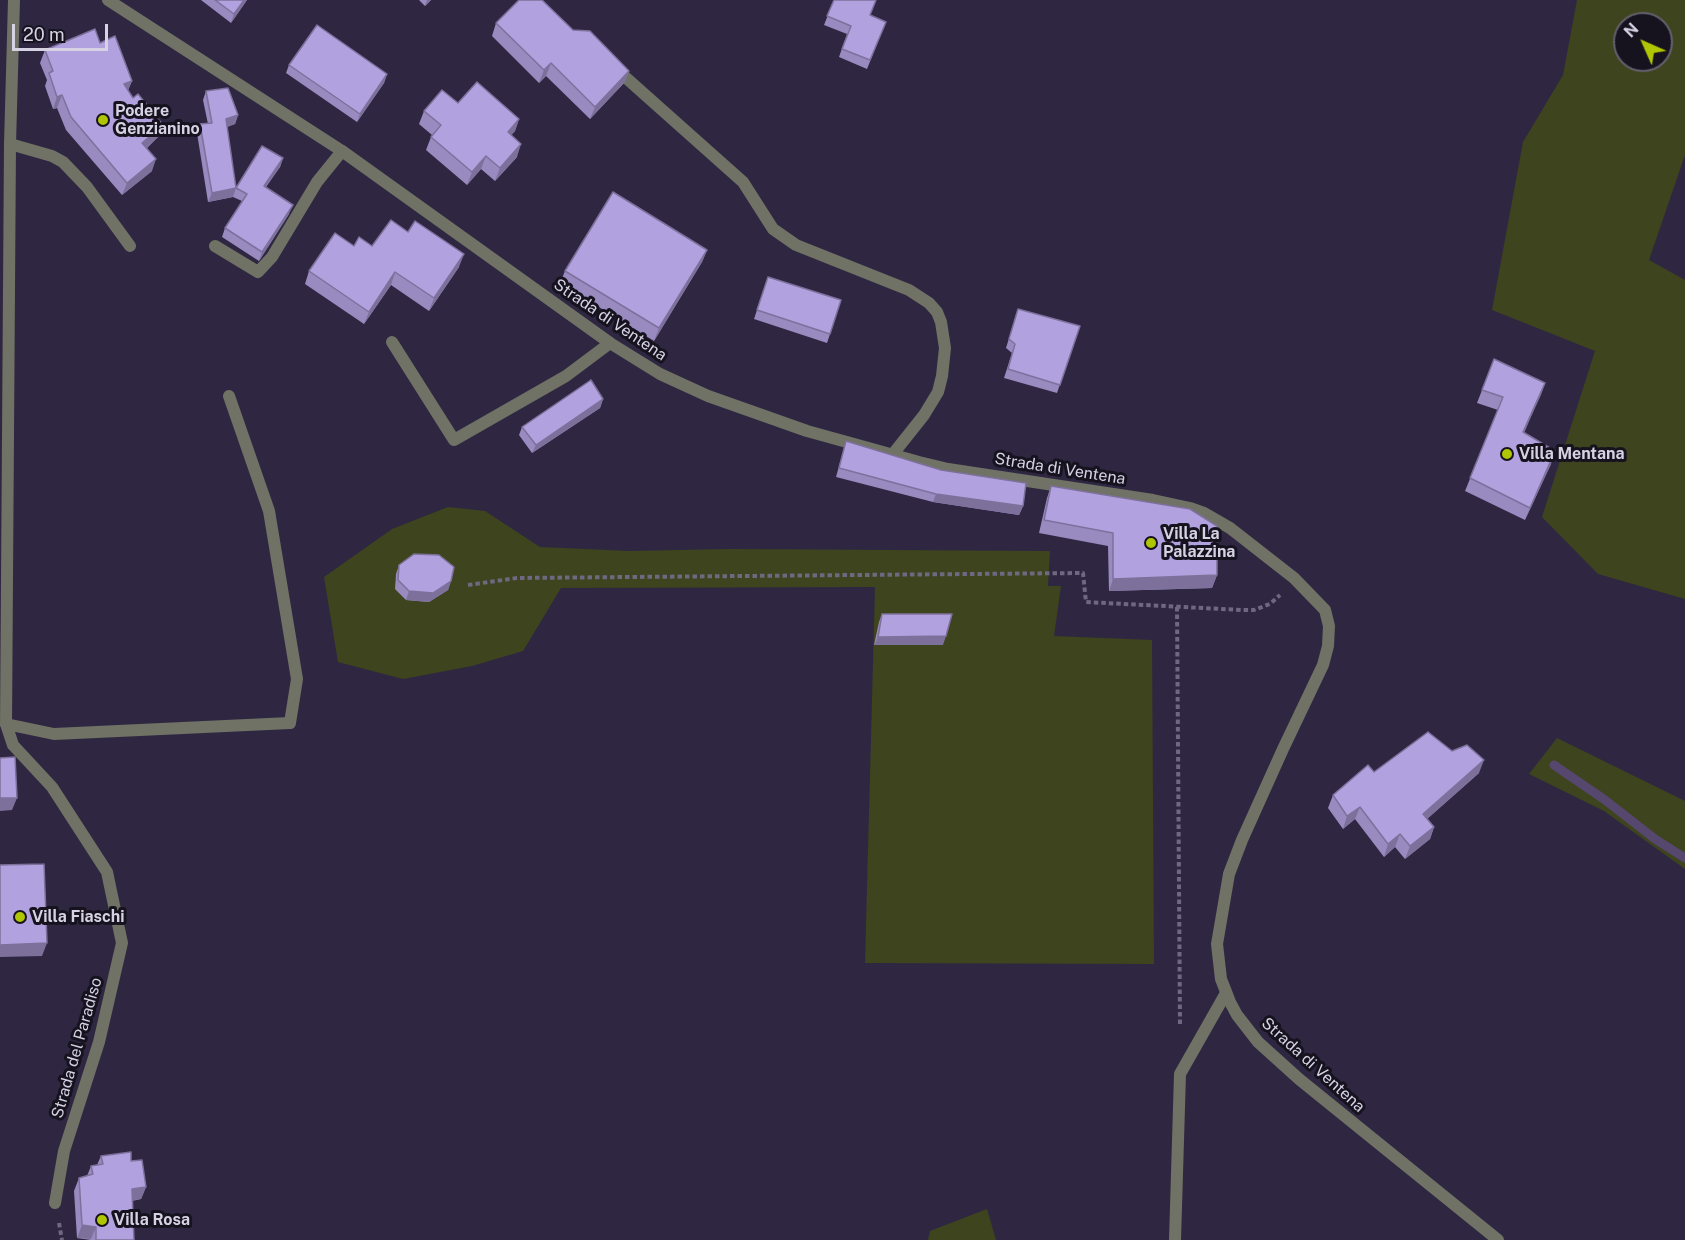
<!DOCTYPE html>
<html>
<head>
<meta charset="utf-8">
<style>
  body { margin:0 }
  #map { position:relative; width:1685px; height:1240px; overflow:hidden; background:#2f2742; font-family:"Public Sans",sans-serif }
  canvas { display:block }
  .north { position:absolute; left:1613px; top:12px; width:60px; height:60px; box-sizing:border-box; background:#16131f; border:2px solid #635f6e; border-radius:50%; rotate:315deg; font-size:16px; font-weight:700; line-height:24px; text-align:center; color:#d6d2e4 }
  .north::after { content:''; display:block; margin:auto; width:21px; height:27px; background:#b0c503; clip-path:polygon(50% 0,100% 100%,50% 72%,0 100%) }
  .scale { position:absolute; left:12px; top:24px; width:96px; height:27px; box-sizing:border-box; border:3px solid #d6d2e4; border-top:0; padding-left:8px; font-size:18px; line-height:21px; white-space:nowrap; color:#d6d2e4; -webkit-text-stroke:4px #16131f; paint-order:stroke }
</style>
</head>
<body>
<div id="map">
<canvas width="1685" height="1240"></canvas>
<div class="north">N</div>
<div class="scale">20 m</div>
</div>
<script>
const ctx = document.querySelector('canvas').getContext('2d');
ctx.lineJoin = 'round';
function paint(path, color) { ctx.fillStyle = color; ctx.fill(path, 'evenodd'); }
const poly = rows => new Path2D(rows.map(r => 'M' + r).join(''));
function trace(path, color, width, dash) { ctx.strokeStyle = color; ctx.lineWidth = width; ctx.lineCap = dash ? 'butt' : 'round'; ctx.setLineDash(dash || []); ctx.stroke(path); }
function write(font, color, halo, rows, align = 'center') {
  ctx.font = font + ' "Public Sans",sans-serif'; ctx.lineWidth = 6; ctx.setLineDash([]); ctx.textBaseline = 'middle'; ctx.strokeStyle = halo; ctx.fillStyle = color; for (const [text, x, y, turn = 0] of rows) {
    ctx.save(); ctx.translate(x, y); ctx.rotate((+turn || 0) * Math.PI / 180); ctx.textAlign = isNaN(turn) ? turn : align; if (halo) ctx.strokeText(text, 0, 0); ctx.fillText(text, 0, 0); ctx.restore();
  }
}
const green = poly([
  [1577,0,1685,0,1685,155,1649,260,1685,280,1685,599,1598,574,1542,517,1595,351,1492,310,1523,142,1563,75],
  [1625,24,1661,24,1661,60,1625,60],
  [448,507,485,511,540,547,629,551,730,549,1050,551,1048,586,1061,586,1054,636,1152,640,1154,964,865,963,875,587,561,588,523,651,472,666,403,679,338,662,324,577,392,529],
  [1557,738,1685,801,1685,869,1604,811,1529,774],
  [987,1209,996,1240,928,1240,930,1231]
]);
const stream = poly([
  [1554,765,1605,800,1655,839,1685,858]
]);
const path = poly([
  [468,585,517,578,1083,573,1086,602,1242,610,1254,610,1270,604,1280,595],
  [1177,607,1180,1025],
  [59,1223,62,1240]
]);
const lane = poly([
  [615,68,743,182,773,229,796,245,909,290,929,303,937,312,941,322,945,348,942,376,938,392,924,415,893,454],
  [10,144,52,156,63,162,87,187,130,246],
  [215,246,258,272,272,257,317,182,342,151],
  [392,342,454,440,566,376,610,343],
  [55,1203,64,1151,99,1042,122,943,107,872,52,787,13,745,6,724,54,734,290,723,297,679,269,511,229,396],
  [1175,1240,1180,1074,1226,993]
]);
const street = poly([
  [108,0,342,151,610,343,660,374,708,396,807,431,919,462,948,469,1153,500,1190,508,1204,513,1230,528,1294,578,1325,610,1329,626,1328,646,1323,665,1283,749,1242,840,1229,874,1217,944,1221,979,1230,1002,1237,1015,1258,1042,1299,1079,1498,1240],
  [6,724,10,144,14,0]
]);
const wall = poly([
  [201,0,247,0,231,23],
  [419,0,431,0,425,6],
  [834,0,886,22,867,69,839,57,847,34,824,25],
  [496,23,573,30,629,71,624,83,590,119,546,76,539,83,492,36],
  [100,43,132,81,128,90,158,137,147,148,152,171,122,195,66,130,57,108,53,109,45,86,47,80,40,63,45,50],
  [289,65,387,74,384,83,357,122,286,73],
  [206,91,238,115,235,124,227,127,236,188,283,158,280,167,266,187,289,214,259,261,222,237,225,228,242,201,233,197,208,202,197,133,200,124,208,124,203,100],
  [458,103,519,119,515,131,511,135,517,157,495,181,481,169,467,185,426,150,431,137,432,135,419,124,424,111],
  [372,246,459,267,429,311,391,285,364,324,305,284,309,271],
  [707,250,702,262,654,341,560,283,565,271],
  [768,277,830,334,827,343,754,319],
  [1018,309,1080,326,1057,393,1004,378,1012,353,1006,348],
  [1494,359,1545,383,1524,433,1551,464,1525,520,1465,491,1498,410,1477,403],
  [603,399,600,408,532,453,519,435,522,427],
  [846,441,1023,506,1019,515,933,502,836,477],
  [1051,486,1217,575,1212,588,1109,591,1108,546,1039,533,1047,498],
  [399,565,451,581,448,590,429,602,406,600,395,589,396,574],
  [882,614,943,645,874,645,879,622],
  [1374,772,1479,773,1427,819,1434,827,1430,839,1405,859,1395,847,1384,857,1355,819,1343,829,1328,808,1333,795],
  [101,1156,131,1161,146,1187,141,1199,132,1201,134,1240,91,1240,77,1238,74,1191,79,1178,87,1176,91,1166,97,1165]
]);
const shadedWall = poly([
  [244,0,247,0,231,23,234,14],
  [427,0,431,0,425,6],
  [551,63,546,76,539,83,544,70],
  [629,71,624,83,590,119,595,107],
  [387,74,384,83,357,122,360,114],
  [132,81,127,93,124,84],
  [62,95,57,108,53,109,57,97],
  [238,115,235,124,223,128,226,119],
  [519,119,515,131,503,145,508,132],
  [163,125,158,137,138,155,142,143],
  [521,144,517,157,495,181,500,168],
  [486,156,481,169,467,185,472,172],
  [283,158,280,167,260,194,264,186],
  [156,159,152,171,122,195,127,183],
  [236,188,233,197,208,202,212,193],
  [293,205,289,214,259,261,262,252],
  [707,250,702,262,654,341,659,328],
  [464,254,459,267,429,311,434,298],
  [395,272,391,285,364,324,369,312],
  [1545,383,1541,395,1518,445,1523,432],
  [603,399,600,408,532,453,536,445],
  [1555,451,1551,464,1525,520,1530,508],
  [936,494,1023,506,1019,515,933,502],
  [1217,575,1212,588,1109,591,1113,579],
  [451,581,448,590,429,602,406,600,409,591],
  [946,636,943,645,874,645,878,637],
  [1484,760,1479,773,1418,827,1423,814],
  [0,798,17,798,12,810,0,811],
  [1360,807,1355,819,1343,829,1347,816],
  [1434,827,1430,839,1405,859,1410,846],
  [1400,834,1395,847,1384,857,1388,844],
  [47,943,42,956,0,957,0,945],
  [146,1187,141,1199,127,1201,132,1189],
  [82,1225,96,1227,91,1239,77,1238]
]);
const building = poly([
  [215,0,244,0,234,14,215,0],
  [519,0,542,0,573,30,590,31,629,71,595,107,551,63,544,70,496,23,519,0],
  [834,0,876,0,870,15,886,22,870,60,842,49,851,26,827,16,834,0],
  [317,25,387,74,360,114,289,65,317,25],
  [95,29,100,43,115,36,132,81,124,84,133,98,138,94,163,125,142,143,156,159,127,183,71,117,62,95,57,97,49,73,53,71,45,50,95,29],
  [477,82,519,119,508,132,521,144,500,168,486,156,472,172,431,137,441,125,424,111,442,90,458,103,477,82],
  [228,88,238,115,226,119,236,188,212,193,200,124,212,123,206,91,228,88],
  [262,146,283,158,264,186,293,205,262,252,225,228,247,194,236,188,262,146],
  [613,192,707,250,659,328,565,271,613,192],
  [391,220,408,232,415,221,464,254,434,298,395,272,369,312,309,271,335,233,354,246,359,237,372,246,391,220],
  [768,277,841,300,830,334,757,310,768,277],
  [1018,309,1080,326,1060,385,1008,369,1015,344,1009,339,1018,309],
  [1494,359,1545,383,1523,432,1555,451,1530,508,1470,478,1503,397,1482,390,1494,359],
  [591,380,603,399,536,445,522,427,591,380],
  [846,441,941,470,1026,483,1023,506,936,494,839,468,846,441],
  [1051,486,1190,509,1217,526,1217,575,1113,579,1113,533,1044,520,1051,486],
  [414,554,439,555,454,567,451,581,433,593,409,591,398,580,399,565,414,554],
  [882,614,952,614,946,636,878,637,882,614],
  [1428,732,1452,751,1467,745,1484,760,1423,814,1434,827,1410,846,1400,834,1388,844,1360,807,1347,816,1333,795,1368,765,1374,772,1428,732],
  [15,757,17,798,0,798,0,758,15,757],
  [44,864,47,943,0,945,0,865,44,864],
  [131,1152,131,1161,142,1160,146,1187,132,1189,134,1240,96,1240,96,1227,82,1225,79,1178,93,1174,91,1166,103,1164,101,1156,131,1152]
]);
const markers = [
  [103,120,6,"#b0c503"],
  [1507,454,6,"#b0c503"],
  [1151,543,6,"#b0c503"],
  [20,917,6,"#b0c503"],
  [102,1220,6,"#b0c503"]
];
const poiNames = [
  ["Podere",115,111],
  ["Genzianino",115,129],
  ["Villa Mentana",1519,454],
  ["Villa La",1163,534],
  ["Palazzina",1163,552],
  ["Villa Fiaschi",32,917],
  ["Villa Rosa",114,1220]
];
const streetNames = [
  ["Strada di Ventena",610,320,34],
  ["Strada di Ventena",1060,469,9],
  ["Strada del Paradiso",77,1048,-74],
  ["Strada di Ventena",1313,1065,42]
];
paint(green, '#3e441d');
trace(stream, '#56476f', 9);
trace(path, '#6e6880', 4, [4.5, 3]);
trace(lane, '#6f7264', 12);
trace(street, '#6f7264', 12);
paint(wall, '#998ac0');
paint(shadedWall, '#7d719c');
paint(building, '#b2a1df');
trace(building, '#7d719c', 1.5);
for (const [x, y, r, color] of markers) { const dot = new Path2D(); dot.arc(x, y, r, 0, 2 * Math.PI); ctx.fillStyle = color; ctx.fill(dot); trace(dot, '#16131f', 2); }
write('bold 16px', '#d6d2e4', '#16131f', poiNames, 'left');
write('16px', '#d6d2e4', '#16131f', streetNames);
</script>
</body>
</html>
